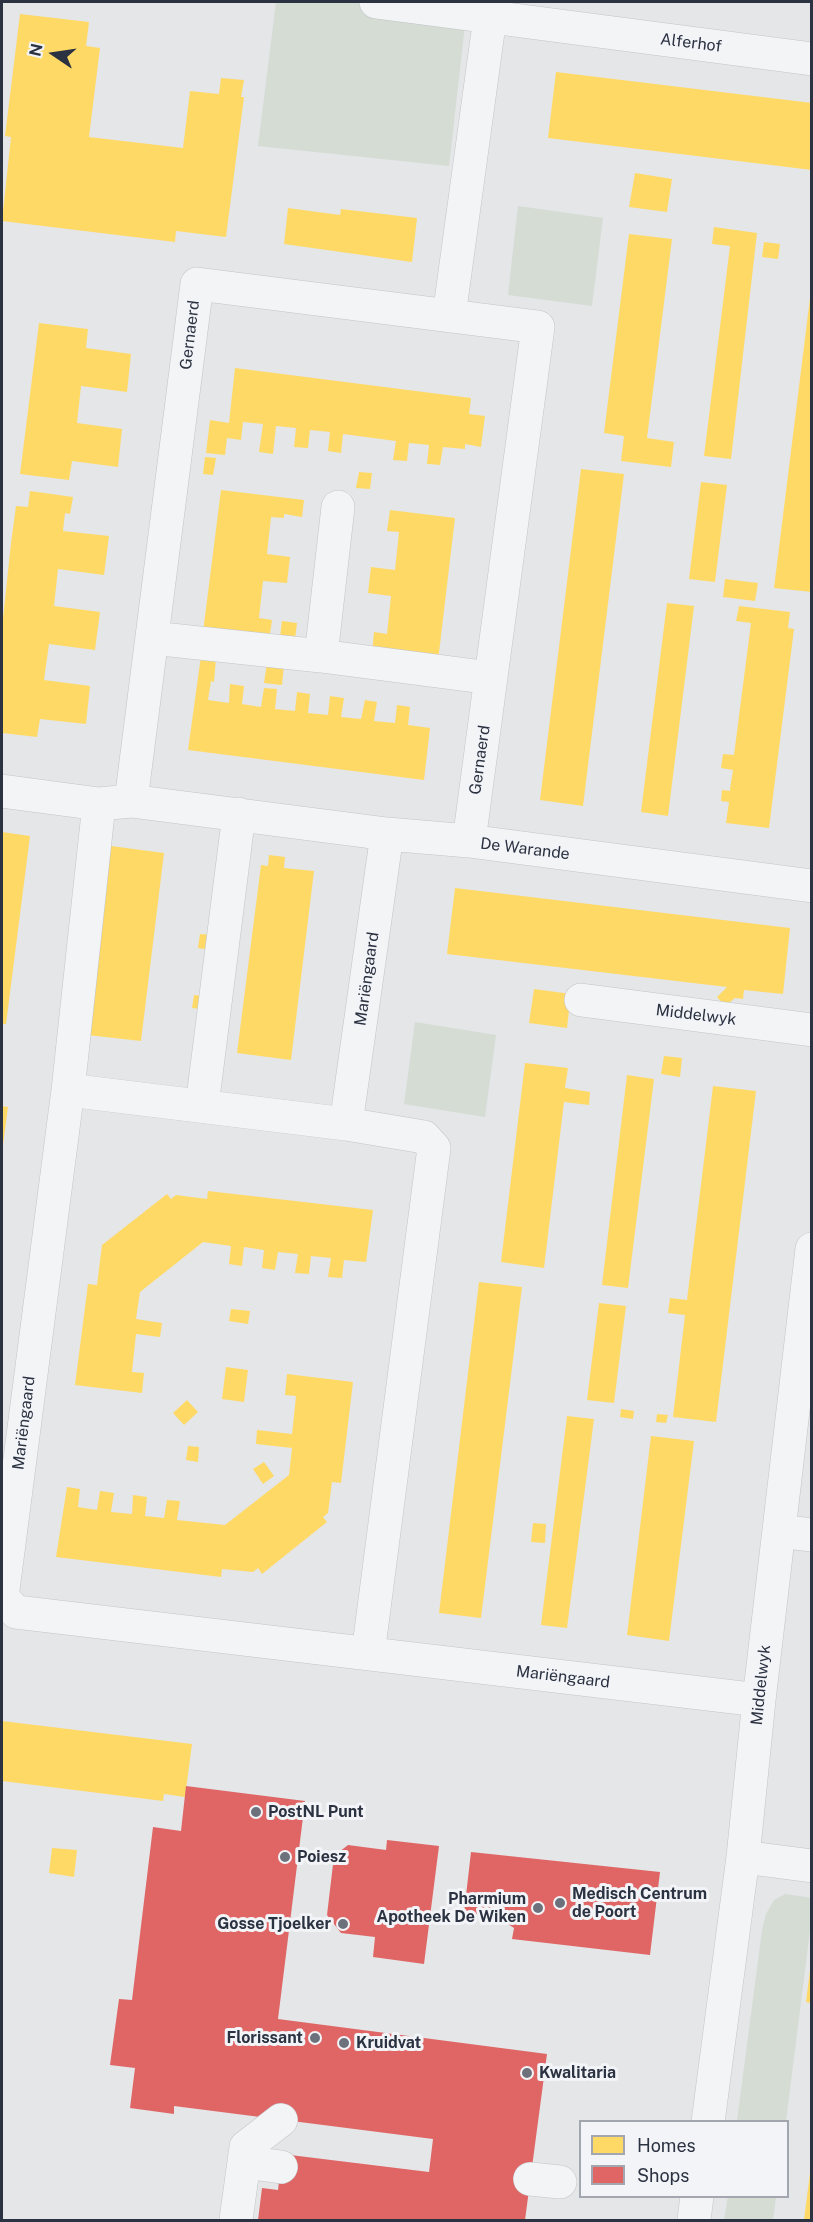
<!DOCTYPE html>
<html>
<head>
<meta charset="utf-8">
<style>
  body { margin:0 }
  #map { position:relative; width:813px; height:2222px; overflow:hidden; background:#e4e6e8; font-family:"Public Sans",sans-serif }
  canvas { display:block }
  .frame { position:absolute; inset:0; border:3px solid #2b3241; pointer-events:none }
  .legend { position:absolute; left:579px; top:2120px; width:210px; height:78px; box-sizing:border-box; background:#f2f4f7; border:2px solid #a2a6ae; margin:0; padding:8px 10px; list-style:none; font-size:18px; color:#2b3241 }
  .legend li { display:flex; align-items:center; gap:12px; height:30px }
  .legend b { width:30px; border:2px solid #a2a6ae }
  .north { position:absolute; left:24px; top:24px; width:60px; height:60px; -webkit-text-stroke:4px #f2f4f7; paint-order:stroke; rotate:283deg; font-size:16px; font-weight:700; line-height:24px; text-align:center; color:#2b3241 }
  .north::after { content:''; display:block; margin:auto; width:21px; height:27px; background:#2b3241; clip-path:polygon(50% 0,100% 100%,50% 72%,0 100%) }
</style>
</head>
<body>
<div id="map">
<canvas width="813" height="2222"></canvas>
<div class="frame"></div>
<ul class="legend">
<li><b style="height:16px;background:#ffd966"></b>Homes</li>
<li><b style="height:16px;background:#e06666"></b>Shops</li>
</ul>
<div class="north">N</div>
</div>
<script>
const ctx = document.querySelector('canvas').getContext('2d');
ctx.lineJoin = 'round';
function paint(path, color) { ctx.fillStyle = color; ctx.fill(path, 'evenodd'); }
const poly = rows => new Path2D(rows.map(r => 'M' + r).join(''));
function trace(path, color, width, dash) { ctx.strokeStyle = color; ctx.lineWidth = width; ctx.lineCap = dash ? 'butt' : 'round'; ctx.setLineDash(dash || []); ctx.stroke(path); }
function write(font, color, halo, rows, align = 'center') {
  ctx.font = font + ' "Public Sans",sans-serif'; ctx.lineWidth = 6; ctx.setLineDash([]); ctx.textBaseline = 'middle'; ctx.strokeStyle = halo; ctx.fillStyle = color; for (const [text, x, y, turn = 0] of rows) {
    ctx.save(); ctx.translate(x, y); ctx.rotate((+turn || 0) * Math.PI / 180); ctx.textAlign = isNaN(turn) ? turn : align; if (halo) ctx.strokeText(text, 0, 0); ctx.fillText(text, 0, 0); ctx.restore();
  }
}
const green = poly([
  [276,2,382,2,466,16,449,166,258,146],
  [518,206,603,218,592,306,508,295],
  [415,1022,496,1035,485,1117,404,1104],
  [785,1894,812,1898,811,1923,786,2121,737,2121,762,1930,766,1914,774,1900],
  [728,2196,776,2197,773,2220,724,2220]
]);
const homes = poly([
  [20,14,89,22,86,46,100,48,89,137,183,148,190,91,219,94,221,78,244,80,241,97,244,97,226,237,176,231,175,242,2,221,11,137,5,136],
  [556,72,812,103,812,170,548,138],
  [635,173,672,179,667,212,629,207],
  [288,208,340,215,341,209,417,218,412,262,284,244],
  [714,227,757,233,731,459,704,456,730,246,712,244],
  [629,234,672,239,647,438,674,442,671,467,621,461,624,436,604,433],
  [764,242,780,244,778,259,762,257],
  [810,298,812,298,812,592,774,588],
  [39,323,88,329,86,348,131,354,127,392,81,386,79,405,77,423,122,429,118,467,72,461,69,480,20,474],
  [235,368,471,398,469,414,485,416,481,447,465,444,465,449,443,447,440,465,429,464,427,464,429,445,409,443,407,461,393,460,396,441,343,434,341,453,328,451,330,432,310,430,308,448,294,447,296,428,276,426,273,454,259,452,263,424,243,422,241,440,227,438,225,455,206,453,210,420,229,423],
  [205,457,216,458,213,475,203,474],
  [581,469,624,474,583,806,540,800],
  [359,472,372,473,370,489,356,488],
  [701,482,727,485,715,582,689,579],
  [221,490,304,500,302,517,284,514,284,518,271,517,267,554,290,557,287,583,263,581,259,618,272,620,269,641,203,632],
  [30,491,73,497,70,514,65,513,63,531,109,536,104,575,58,569,54,606,100,612,95,650,49,644,44,680,90,686,86,724,40,719,37,737,2,733,2,628,11,543,16,506,28,507],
  [390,510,455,518,438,661,372,653,374,632,387,634,391,596,368,593,371,567,395,570,399,532,387,531],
  [725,579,758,583,755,601,723,597],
  [667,603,694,606,668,816,641,812],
  [739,606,790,612,788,628,794,629,769,828,726,823,729,802,721,801,722,790,730,791,730,789,733,770,721,768,723,754,734,755,751,623,736,621],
  [282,621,297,623,295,639,280,637],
  [201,656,216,658,214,682,211,681,208,700,229,703,230,684,244,686,242,704,261,707,264,688,277,689,275,709,295,711,297,692,310,694,308,713,328,715,330,696,344,698,341,717,361,719,365,700,377,702,374,721,395,723,397,705,410,707,408,725,430,728,424,780,188,750],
  [267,663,284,665,282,685,264,683],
  [2,832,30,836,6,1024,2,1024],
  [111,846,164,853,141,1041,87,1035],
  [269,855,285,857,284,868,314,871,291,1060,237,1053,261,865,268,866],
  [455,888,790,928,783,994,744,990,743,999,735,998,725,1006,717,997,727,987,447,954],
  [200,934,213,935,211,950,198,948],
  [534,989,571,994,567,1028,529,1023],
  [194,995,211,997,209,1010,192,1008],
  [664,1056,682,1058,680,1077,661,1074],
  [525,1063,568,1068,565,1088,590,1092,589,1105,564,1102,544,1268,501,1262],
  [627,1075,654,1079,628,1288,602,1285],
  [713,1086,756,1091,716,1422,673,1417,685,1315,668,1313,670,1298,687,1300],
  [2,1106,8,1107,3,1145,2,1145],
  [208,1191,373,1210,366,1262,344,1260,342,1278,328,1277,331,1258,311,1256,309,1274,295,1273,298,1254,278,1252,275,1270,262,1268,264,1250,244,1247,242,1266,229,1264,231,1246,203,1242,140,1292,136,1319,162,1323,160,1337,136,1334,132,1372,144,1373,142,1393,75,1385,88,1284,97,1285,102,1245,167,1194,171,1199,176,1195,207,1199],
  [479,1282,522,1287,481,1618,439,1613],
  [599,1303,626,1306,614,1403,587,1400],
  [231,1309,250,1311,248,1324,229,1321],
  [226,1367,248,1370,244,1402,222,1399],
  [287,1374,353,1382,341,1483,332,1482,328,1513,323,1517,327,1522,262,1574,258,1568,253,1572,222,1569,221,1577,56,1557,67,1487,80,1489,78,1507,97,1510,100,1491,114,1493,111,1512,132,1514,133,1495,147,1497,145,1516,164,1518,167,1500,180,1501,177,1520,225,1525,289,1475,292,1448,256,1444,257,1430,292,1434,296,1396,285,1395],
  [187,1400,198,1412,184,1425,173,1413],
  [621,1409,634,1411,633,1419,620,1417],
  [657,1414,668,1415,666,1423,656,1422],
  [567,1416,594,1419,567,1628,541,1625],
  [651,1436,694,1441,669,1641,627,1635],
  [188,1446,199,1447,198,1462,186,1460],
  [264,1462,274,1476,263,1484,253,1469],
  [533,1523,546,1524,545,1543,531,1542],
  [2,1721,192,1744,185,1797,164,1794,163,1801,2,1781],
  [52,1848,77,1850,74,1877,49,1873],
  [810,1970,812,1970,812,2003,806,2002],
  [810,2173,812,2220,804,2220]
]);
const shops = poly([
  [186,1786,305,1801,278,2019,547,2054,525,2220,258,2220,262,2188,278,2190,282,2154,429,2172,433,2139,174,2106,174,2114,130,2108,135,2068,110,2065,119,1999,132,2000,153,1827,181,1831],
  [387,1840,439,1846,424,1964,373,1957,375,1937,341,1933,327,1915,334,1856,348,1845,386,1850],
  [471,1852,660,1872,650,1955,512,1939,514,1928,497,1917,464,1913]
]);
const minor = poly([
  [376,2,812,59],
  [449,316,490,17],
  [152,638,321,656,338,507],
  [321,656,491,678],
  [2,791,99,804,131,801,387,834,469,841,812,886],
  [131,801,197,284,538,327,469,841],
  [99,804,68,1090,2,1597,16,1612,759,1700],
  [581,1000,812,1030],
  [68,1090,346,1124,424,1137,434,1148,368,1654],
  [202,1106,239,814],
  [346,1124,387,834],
  [779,1531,812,1535],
  [743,1857,812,1866],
  [708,2122,743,1857,759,1700,812,1249],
  [244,2162,281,2167],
  [530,2179,560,2182],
  [236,2220,246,2147,281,2120],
  [694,2220,697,2196]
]);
const markers = [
  [256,1812,6,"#6c717b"],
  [285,1857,6,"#6c717b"],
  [560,1903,6,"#6c717b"],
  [538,1908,6,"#6c717b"],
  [343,1924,6,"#6c717b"],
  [315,2038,6,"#6c717b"],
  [344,2043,6,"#6c717b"],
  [527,2073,6,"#6c717b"]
];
const streetNames = [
  ["Alferhof",691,43,7],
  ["Gernaerd",190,335,-83],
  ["Gernaerd",480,760,-82],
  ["De Warande",525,849,7],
  ["Mariëngaard",367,979,-82],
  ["Middelwyk",696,1015,7],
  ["Mariëngaard",24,1423,-83],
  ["Mariëngaard",563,1677,7],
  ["Middelwyk",761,1685,-84]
];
const poiNames = [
  ["PostNL Punt",268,1812],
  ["Poiesz",297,1857],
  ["Medisch Centrum",572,1894],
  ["de Poort",572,1912],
  ["Pharmium",526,1899,"right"],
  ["Apotheek De Wiken",526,1917,"right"],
  ["Gosse Tjoelker",331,1924,"right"],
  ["Florissant",303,2038,"right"],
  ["Kruidvat",356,2043],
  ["Kwalitaria",539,2073]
];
paint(green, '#d4dcd4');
paint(homes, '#ffd966');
paint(shops, '#e06666');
trace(minor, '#c2c4c6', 34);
trace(minor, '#f3f4f5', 33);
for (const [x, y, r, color] of markers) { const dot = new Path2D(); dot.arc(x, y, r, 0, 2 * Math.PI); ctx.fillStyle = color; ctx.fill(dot); trace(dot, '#f2f4f7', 2); }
write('16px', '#2b3241', '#f2f4f7', streetNames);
write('bold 16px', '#2b3241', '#f2f4f7', poiNames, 'left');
</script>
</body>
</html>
